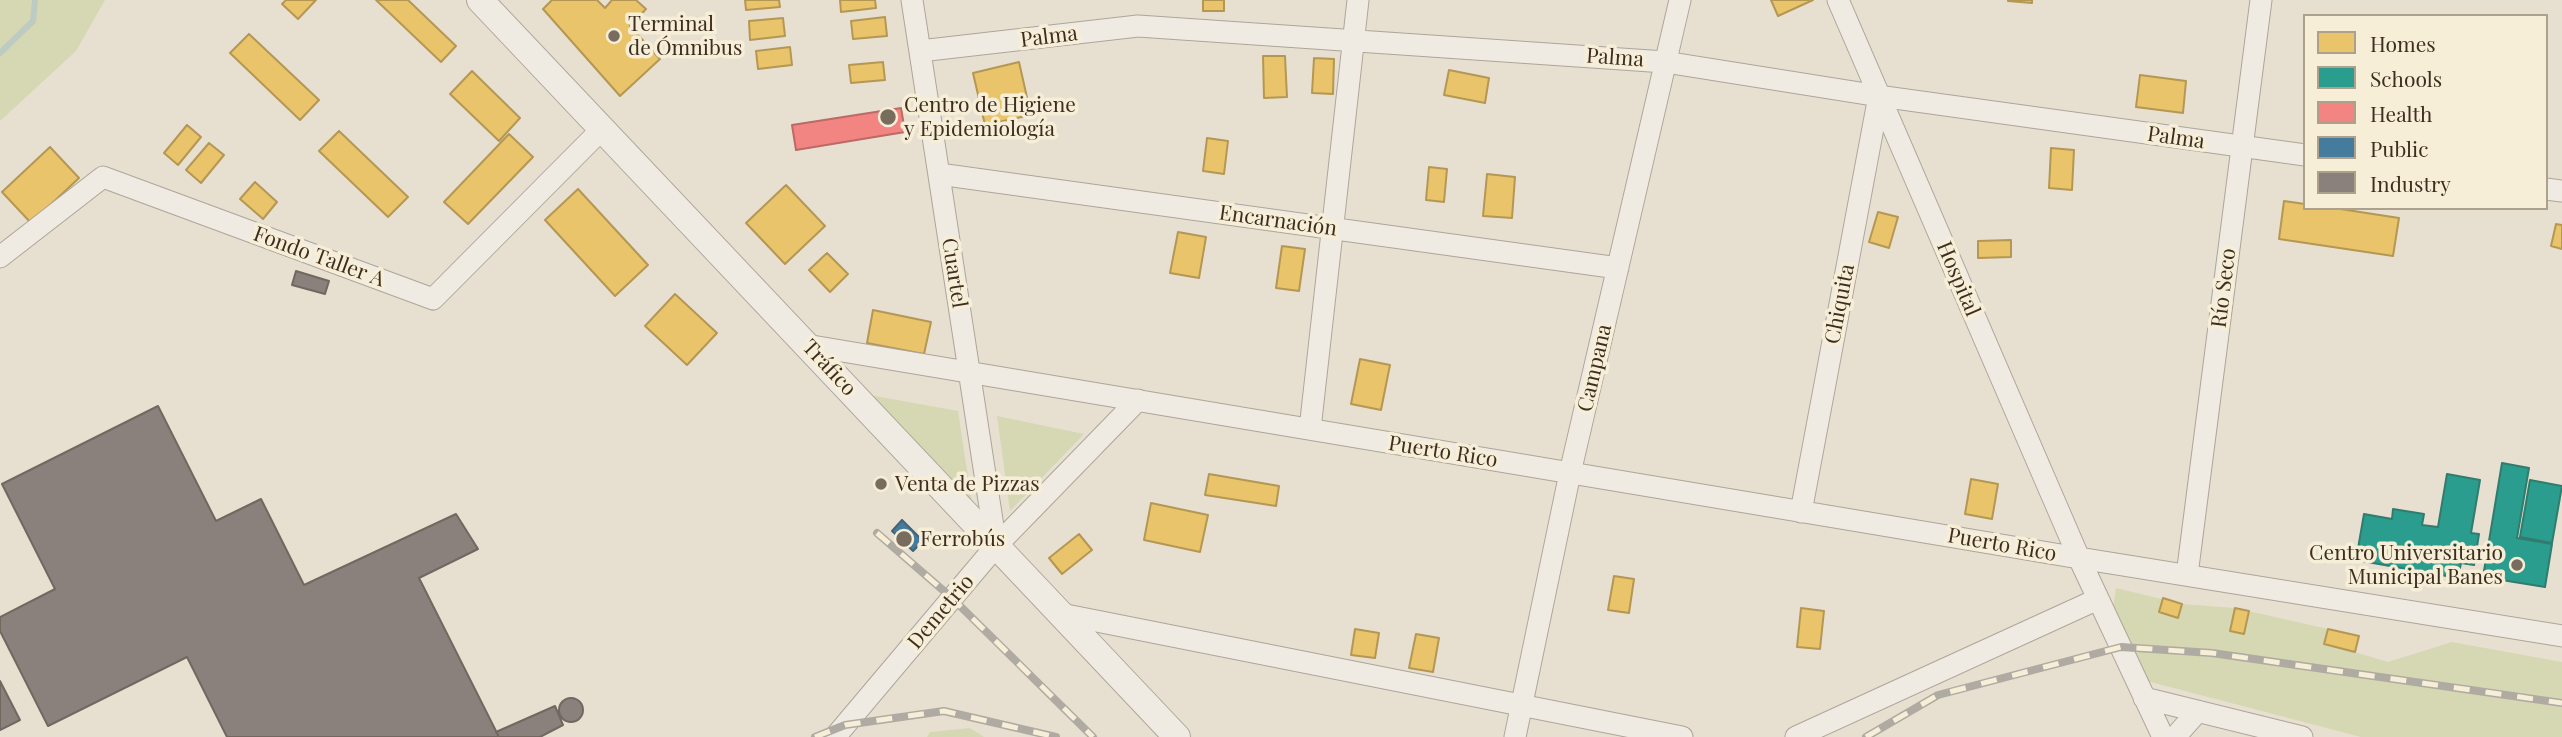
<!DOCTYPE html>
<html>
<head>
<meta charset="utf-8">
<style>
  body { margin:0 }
  #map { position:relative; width:2562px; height:737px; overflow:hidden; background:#e7e0d1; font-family:"Playfair Display",serif }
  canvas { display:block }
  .legend { position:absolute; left:2303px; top:14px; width:245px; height:196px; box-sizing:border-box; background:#f7eed8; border:2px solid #ada18e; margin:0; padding:9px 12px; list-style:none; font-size:21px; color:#3d2e20 }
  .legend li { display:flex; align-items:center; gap:14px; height:35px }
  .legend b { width:35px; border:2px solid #ada18e }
</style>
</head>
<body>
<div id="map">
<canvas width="2562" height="737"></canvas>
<ul class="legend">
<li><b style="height:19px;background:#e9c46a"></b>Homes</li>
<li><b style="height:19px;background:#2a9d8f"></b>Schools</li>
<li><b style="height:19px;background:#f28482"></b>Health</li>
<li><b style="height:19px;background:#457b9d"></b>Public</li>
<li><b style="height:19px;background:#8a817c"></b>Industry</li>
</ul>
</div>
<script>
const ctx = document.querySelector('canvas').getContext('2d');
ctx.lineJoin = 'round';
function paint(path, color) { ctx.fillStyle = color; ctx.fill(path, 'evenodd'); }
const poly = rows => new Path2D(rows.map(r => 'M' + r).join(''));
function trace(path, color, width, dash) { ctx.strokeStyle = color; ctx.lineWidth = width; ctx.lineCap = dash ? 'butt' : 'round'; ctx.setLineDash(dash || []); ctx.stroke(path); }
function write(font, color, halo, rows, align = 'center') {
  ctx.font = font + ' "Playfair Display",serif'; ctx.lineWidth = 7; ctx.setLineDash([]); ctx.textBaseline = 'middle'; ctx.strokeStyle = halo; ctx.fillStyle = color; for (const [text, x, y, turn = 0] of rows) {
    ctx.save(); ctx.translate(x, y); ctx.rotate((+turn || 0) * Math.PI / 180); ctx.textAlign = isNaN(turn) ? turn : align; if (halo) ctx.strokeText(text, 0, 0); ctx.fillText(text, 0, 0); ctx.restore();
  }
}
const green = poly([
  [0,0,105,0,76,51,0,121],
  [870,395,958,411,972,503],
  [997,416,1084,434,1010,511],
  [2116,588,2182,604,2235,608,2328,629,2324,643,2388,662,2452,642,2562,662,2562,737,2361,737,2143,680,2112,615],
  [970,728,984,737,927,737,930,732]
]);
const homes = poly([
  [286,0,316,0,298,19,282,4,286,0],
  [376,0,408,0,456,46,441,62,376,0],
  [552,0,597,0,605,8,612,0,636,0,646,9,630,26,660,59,620,96,543,9,552,0],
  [745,0,779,0,780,7,746,10,745,0],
  [840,0,875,0,876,8,841,12,840,0],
  [1203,0,1224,0,1224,11,1203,11,1203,0],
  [1771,0,1813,0,1778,16,1771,0],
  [2008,0,2032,0,2032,3,2008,1,2008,0],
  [885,17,887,36,853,39,851,21,885,17],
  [783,18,785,36,750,40,749,21,783,18],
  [249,34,319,100,300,120,230,53,249,34],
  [790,47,792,65,758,69,756,51,790,47],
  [1263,56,1285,56,1287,97,1264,98,1263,56],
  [1314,58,1334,59,1333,94,1312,93,1314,58],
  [883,62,885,80,851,83,849,65,883,62],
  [1019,62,1031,115,985,125,973,73,1019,62],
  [1449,70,1489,78,1485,103,1444,95,1449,70],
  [472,71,520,118,499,141,450,94,472,71],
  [2140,75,2186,81,2183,113,2136,107,2140,75],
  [187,125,201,137,178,165,164,153,187,125],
  [339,131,408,197,388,217,319,151,339,131],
  [509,134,533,157,468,224,444,202,509,134],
  [1207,138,1228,141,1224,174,1203,171,1207,138],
  [209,143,224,155,201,183,186,170,209,143],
  [50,147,79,178,31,223,2,192,50,147],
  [2051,148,2074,150,2072,190,2049,188,2051,148],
  [1429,167,1447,169,1444,202,1426,200,1429,167],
  [1487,174,1515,177,1512,218,1483,216,1487,174],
  [255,182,277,202,263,219,240,199,255,182],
  [786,185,825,226,785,264,746,223,786,185],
  [578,189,648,265,615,296,545,220,578,189],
  [2284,201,2305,204,2305,208,2334,208,2399,218,2393,256,2279,239,2284,201],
  [1878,212,1898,217,1889,248,1869,242,1878,212],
  [2556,224,2562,225,2562,249,2551,246,2556,224],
  [1178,232,1206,237,1199,278,1170,273,1178,232],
  [2011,240,2011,257,1978,258,1978,241,2011,240],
  [1282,246,1305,249,1299,291,1276,288,1282,246],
  [827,253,848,274,830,292,809,270,827,253],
  [675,294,717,333,687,365,645,326,675,294],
  [873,310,931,322,924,354,867,343,873,310],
  [1360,359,1390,365,1381,410,1351,404,1360,359],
  [1209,474,1279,486,1276,506,1205,495,1209,474],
  [1971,479,1998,484,1992,519,1965,514,1971,479],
  [1151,503,1208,515,1200,552,1144,540,1151,503],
  [1079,534,1092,550,1062,574,1049,558,1079,534],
  [1614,576,1634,579,1629,613,1608,610,1614,576],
  [2163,598,2182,604,2178,618,2159,612,2163,598],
  [1801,608,1824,611,1820,649,1797,647,1801,608],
  [2235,608,2249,611,2244,634,2230,631,2235,608],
  [1355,629,1379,633,1375,658,1351,655,1355,629],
  [2328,629,2359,636,2355,652,2324,644,2328,629],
  [1416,634,1439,638,1433,672,1409,668,1416,634]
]);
const schools = poly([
  [2502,463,2529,468,2517,538,2552,544,2545,587,2483,577,2502,463],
  [2447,474,2480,480,2471,533,2479,534,2474,565,2461,563,2458,578,2356,560,2364,514,2392,519,2393,509,2424,514,2422,525,2438,527,2447,474],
  [2530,480,2562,486,2552,543,2520,537,2530,480]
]);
const health = poly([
  [901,108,905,132,796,150,792,125,901,108]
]);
const public = poly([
  [902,520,923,541,913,551,892,531,902,520]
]);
const industry = poly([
  [296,271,329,281,325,294,292,285,296,271],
  [158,406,216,521,261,499,304,585,456,514,478,549,419,578,499,737,227,737,187,657,48,726,0,631,0,617,55,589,2,484,158,406],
  [0,681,20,720,0,730,0,681],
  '559 710a12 12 0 1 1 24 0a12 12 0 1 1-24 0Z',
  [555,706,563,725,540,737,499,737,496,732,555,706]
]);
const stream = poly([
  [0,53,33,21,35,0]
]);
const minor = poly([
  [912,0,996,546],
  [1838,0,2079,558,2163,737],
  [920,51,1138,26,1665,62,1879,96,2305,155],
  [939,174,1618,268],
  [2546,189,2562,191],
  [0,257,103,177,433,299,602,129],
  [806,345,2079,558,2562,636],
  [1310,429,1358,0],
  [1801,512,1879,96],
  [2187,575,2261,0],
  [1061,614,1682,737],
  [2144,698,2302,737],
  [835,737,996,546,1138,400],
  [1515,737,1570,473,1680,0],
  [1796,737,2098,599],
  [2175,737,2198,711]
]);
const tertiary = poly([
  [480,0,1177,737]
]);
const rail = poly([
  [877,533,952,598,1093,737],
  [815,737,845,725,944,711,1056,737],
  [1866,737,1938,695,2121,647,2212,653,2562,703]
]);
const markers = [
  [614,36,7,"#786c5e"],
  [888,117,9,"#786c5e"],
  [881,484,7,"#786c5e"],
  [904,539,9,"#786c5e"],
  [2517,565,7,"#786c5e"]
];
const poiNames = [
  ["Terminal",628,24],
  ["de Ómnibus",628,48],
  ["Centro de Higiene",904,105],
  ["y Epidemiología",904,129],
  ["Venta de Pizzas",895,484],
  ["Ferrobús",920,539],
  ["Centro Universitario",2503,553,"right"],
  ["Municipal Banes",2503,577,"right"]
];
const streetNames = [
  ["Palma",1049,37,-7],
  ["Palma",1615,58,4],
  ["Palma",2176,138,8],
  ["Encarnación",1278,221,8],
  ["Fondo Taller A",319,257,20],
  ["Cuartel",954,273,81],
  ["Hospital",1958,279,67],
  ["Río Seco",2224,288,-83],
  ["Chiquita",1840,304,-79],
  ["Tráfico",829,368,47],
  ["Campana",1595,368,-77],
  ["Puerto Rico",1443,452,9],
  ["Puerto Rico",2002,545,10],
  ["Demetrio",941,612,-50]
];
paint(green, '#d6d7b3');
paint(homes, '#e9c46a');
trace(homes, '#b59754', 2);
paint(schools, '#2a9d8f');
trace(schools, '#307c6e', 2);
paint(health, '#f28482');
trace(health, '#bc6a65', 2);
paint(public, '#457b9d');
trace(public, '#436478', 2);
paint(industry, '#8a817c');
trace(industry, '#736860', 2);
trace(stream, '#bcccc2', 6);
trace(minor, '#ada599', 23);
trace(tertiary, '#ada599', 28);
trace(minor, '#efebe3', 21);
trace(tertiary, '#efebe3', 26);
trace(rail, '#afaaa2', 8);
trace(rail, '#f7eed8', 5, [16]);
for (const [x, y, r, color] of markers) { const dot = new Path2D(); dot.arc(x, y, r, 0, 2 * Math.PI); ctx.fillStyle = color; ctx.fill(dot); trace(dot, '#f7eed8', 2.5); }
write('21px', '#3d2e20', '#f7eed8', poiNames, 'left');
write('21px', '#3d2e20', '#f7eed8', streetNames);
</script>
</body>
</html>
